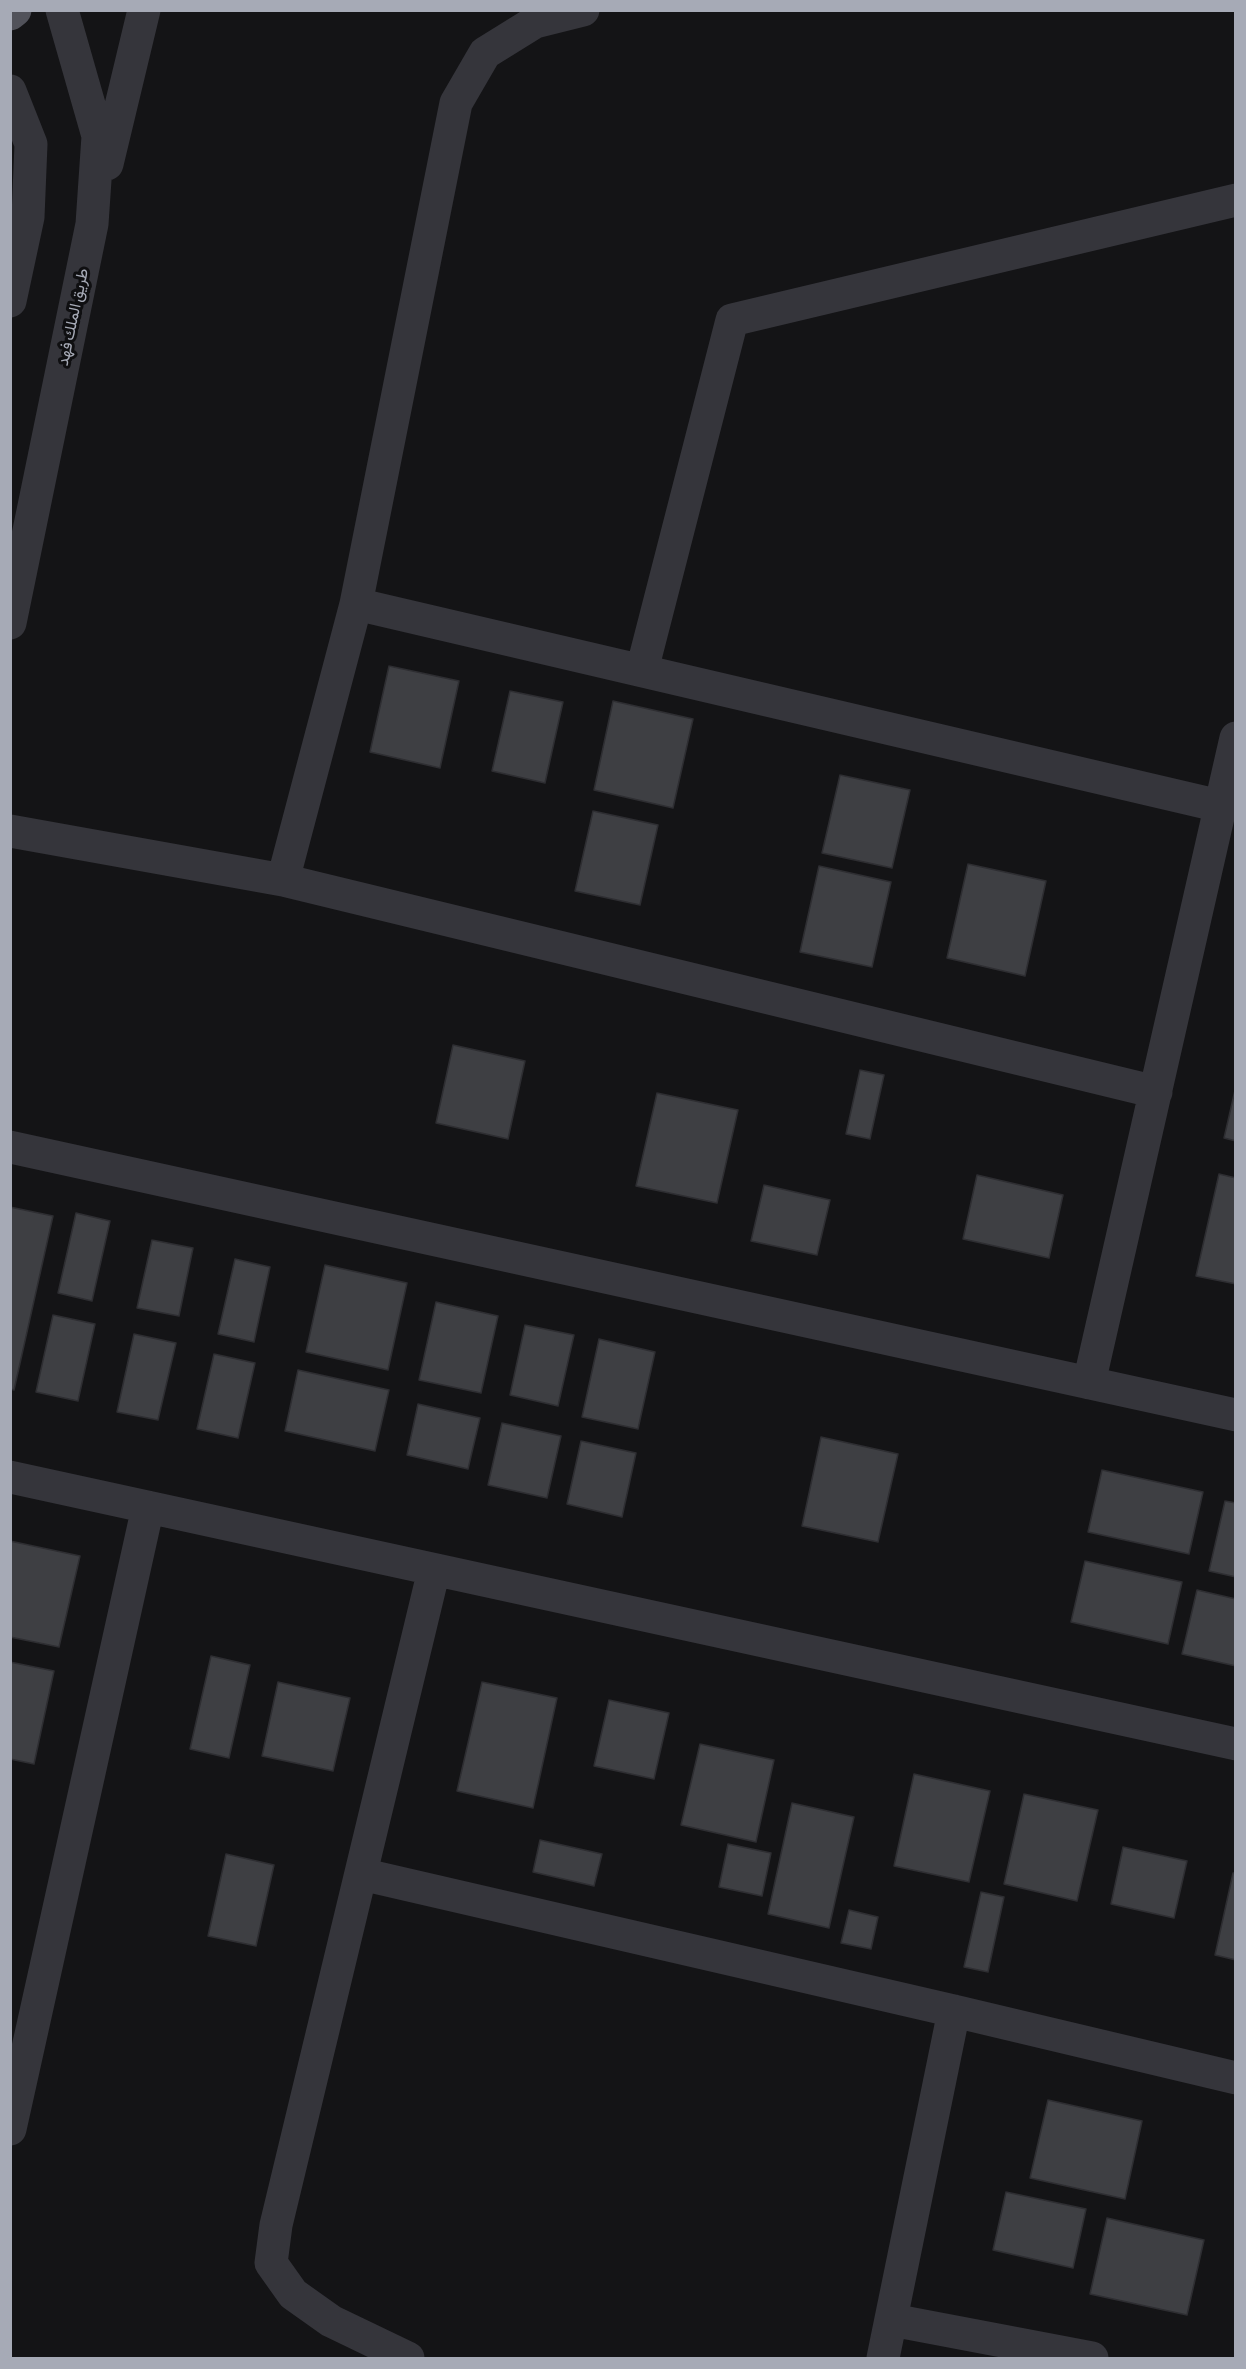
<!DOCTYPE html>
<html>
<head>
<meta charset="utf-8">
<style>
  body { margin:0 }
  #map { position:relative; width:1246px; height:2369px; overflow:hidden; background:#141416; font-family:"Asap Condensed",sans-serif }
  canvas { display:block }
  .frame { position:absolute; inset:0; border:12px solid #a6aab6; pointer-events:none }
</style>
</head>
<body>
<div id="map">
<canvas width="1246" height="2369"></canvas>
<div class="frame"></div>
</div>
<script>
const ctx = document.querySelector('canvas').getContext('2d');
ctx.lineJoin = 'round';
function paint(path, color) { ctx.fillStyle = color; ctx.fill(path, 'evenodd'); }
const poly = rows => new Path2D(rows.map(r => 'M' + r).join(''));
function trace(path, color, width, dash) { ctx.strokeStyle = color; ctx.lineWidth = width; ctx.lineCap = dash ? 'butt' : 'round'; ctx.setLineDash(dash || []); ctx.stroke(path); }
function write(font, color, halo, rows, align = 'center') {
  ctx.font = font + ' "Asap Condensed",Vazirmatn,sans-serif'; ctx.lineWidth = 6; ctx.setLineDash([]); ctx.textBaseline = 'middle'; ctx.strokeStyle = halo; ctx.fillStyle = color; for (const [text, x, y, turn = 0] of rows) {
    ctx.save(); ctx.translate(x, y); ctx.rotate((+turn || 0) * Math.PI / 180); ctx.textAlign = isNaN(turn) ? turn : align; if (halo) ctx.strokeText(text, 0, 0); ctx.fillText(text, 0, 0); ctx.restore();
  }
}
const building = poly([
  [389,666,459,681,440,768,370,752,389,666],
  [510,691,563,702,545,783,492,771,510,691],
  [613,701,693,719,673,808,594,790,613,701],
  [840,775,910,790,892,868,822,853,840,775],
  [593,811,658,825,640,905,575,891,593,811],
  [968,864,1046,881,1025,976,947,958,968,864],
  [819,866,891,882,872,967,800,952,819,866],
  [453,1045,525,1061,508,1139,436,1123,453,1045],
  [860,1070,884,1075,870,1139,846,1134,860,1070],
  [1236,1086,1236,1141,1224,1138,1236,1086],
  [657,1093,738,1110,717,1203,636,1186,657,1093],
  [1219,1174,1236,1178,1236,1284,1196,1276,1219,1174],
  [977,1175,1063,1195,1049,1258,963,1239,977,1175],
  [764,1185,830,1200,817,1255,751,1241,764,1185],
  [10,1207,53,1216,14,1390,10,1389,10,1207],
  [76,1213,110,1221,92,1301,58,1293,76,1213],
  [152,1240,193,1248,179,1316,137,1308,152,1240],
  [235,1259,270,1267,254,1342,218,1334,235,1259],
  [325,1265,407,1283,388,1370,306,1352,325,1265],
  [436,1302,498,1316,481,1393,419,1380,436,1302],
  [53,1315,95,1324,78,1401,36,1392,53,1315],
  [525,1325,574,1335,558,1406,510,1395,525,1325],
  [134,1334,176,1343,158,1420,117,1412,134,1334],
  [599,1339,655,1352,638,1429,582,1417,599,1339],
  [214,1354,255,1363,238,1438,197,1429,214,1354],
  [298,1370,389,1390,375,1451,285,1431,298,1370],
  [418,1404,480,1418,468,1469,407,1455,418,1404],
  [502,1423,561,1436,547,1498,488,1485,502,1423],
  [821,1437,898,1454,878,1542,802,1526,821,1437],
  [581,1441,636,1453,622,1517,567,1504,581,1441],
  [1102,1470,1203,1492,1189,1554,1088,1532,1102,1470],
  [1225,1501,1236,1503,1236,1577,1209,1571,1225,1501],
  [10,1541,80,1556,59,1647,10,1637,10,1541],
  [1085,1561,1182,1582,1168,1644,1071,1622,1085,1561],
  [1197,1590,1236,1599,1236,1666,1182,1654,1197,1590],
  [211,1656,250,1665,229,1758,190,1749,211,1656],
  [10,1662,54,1671,34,1764,10,1759,10,1662],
  [278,1682,350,1698,333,1771,262,1756,278,1682],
  [482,1682,557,1698,533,1808,457,1791,482,1682],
  [609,1700,669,1713,654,1779,594,1766,609,1700],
  [700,1744,774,1760,756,1842,681,1825,700,1744],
  [914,1774,990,1791,969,1882,894,1866,914,1774],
  [1024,1794,1098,1810,1077,1901,1004,1884,1024,1794],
  [792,1803,854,1817,829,1928,768,1914,792,1803],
  [540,1840,602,1854,594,1886,533,1872,540,1840],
  [728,1844,771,1853,762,1896,719,1887,728,1844],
  [1123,1847,1187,1861,1174,1918,1111,1904,1123,1847],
  [226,1854,274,1865,256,1946,208,1936,226,1854],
  [1233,1873,1236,1873,1236,1960,1215,1955,1233,1873],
  [981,1892,1004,1897,988,1972,964,1967,981,1892],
  [849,1910,878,1917,871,1949,841,1943,849,1910],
  [1048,2100,1142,2121,1125,2199,1030,2178,1048,2100],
  [1006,2192,1086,2209,1073,2268,993,2250,1006,2192],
  [1107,2218,1204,2240,1187,2315,1090,2294,1107,2218]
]);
const minor = poly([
  [10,91,31,144,28,217,10,301],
  [107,164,144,10],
  [356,604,1220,806],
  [10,623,92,224,98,136,62,10],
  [642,670,732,320,1236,200],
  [10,831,283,880,356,604,456,103,485,53,535,22,583,10],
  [283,880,1156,1092],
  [10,1147,1236,1415],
  [1089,1383,1236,738],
  [10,1477,1236,1744],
  [361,1874,954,2011,1236,2078],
  [10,2129,148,1507],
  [892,2320,1092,2358],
  [408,2358,331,2321,293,2294,271,2263,276,2225,434,1570],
  [883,2358,954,2011]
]);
const major = poly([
  [10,14,15,10]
]);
const streetNames = [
  ["طريق الملك فهد",73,317,-78]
];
paint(building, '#3e3f43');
trace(building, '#2e2e32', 1.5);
trace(minor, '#35353b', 33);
trace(major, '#51525a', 33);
write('16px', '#a6aab6', '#0f0f11', streetNames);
</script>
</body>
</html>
